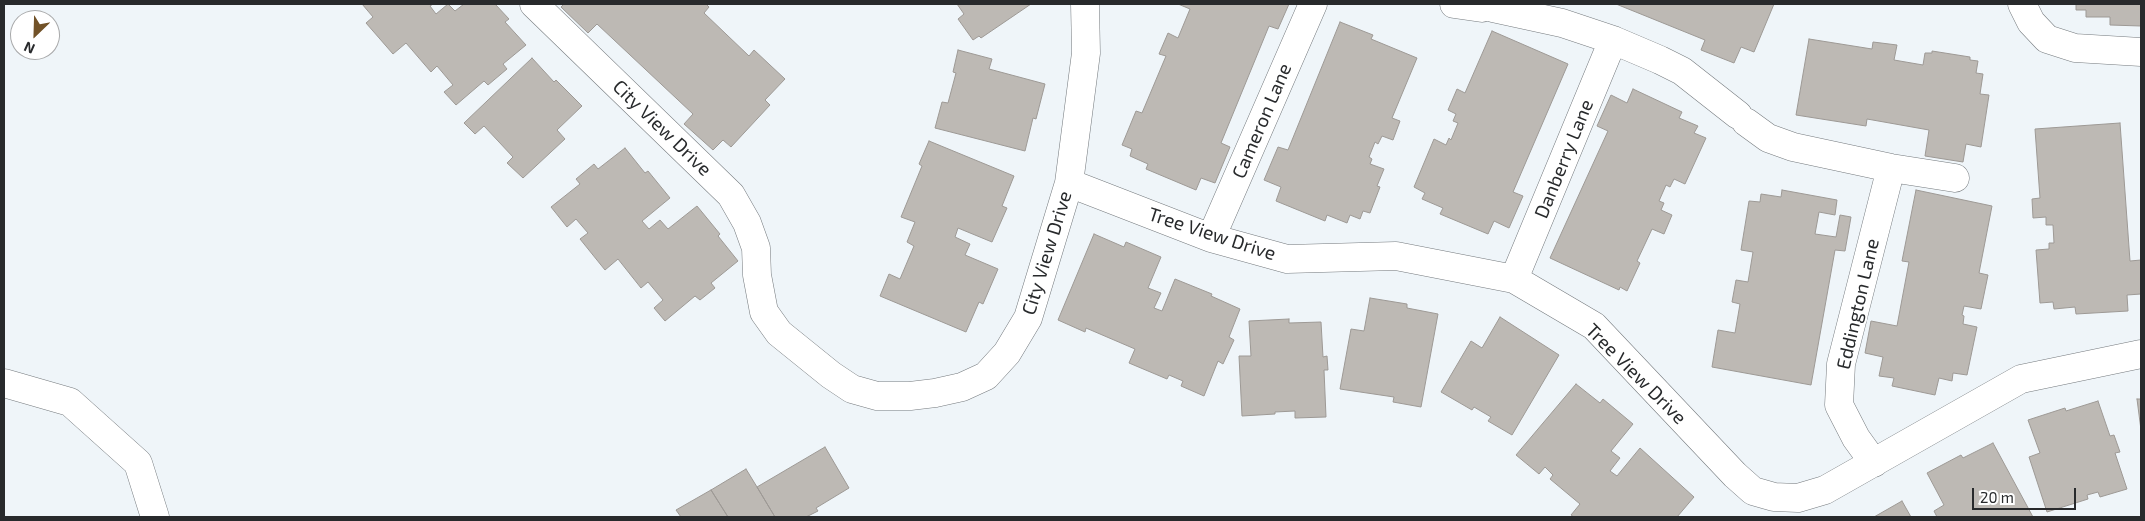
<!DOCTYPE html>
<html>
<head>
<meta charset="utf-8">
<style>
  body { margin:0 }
  #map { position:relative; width:2145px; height:521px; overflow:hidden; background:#eff5f9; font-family:"Exo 2",sans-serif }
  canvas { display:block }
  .frame { position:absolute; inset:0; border:5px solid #282a2c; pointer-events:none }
  .north { position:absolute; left:10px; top:10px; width:50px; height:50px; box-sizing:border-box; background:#fff; border:1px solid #a9aaab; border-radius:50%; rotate:204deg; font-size:14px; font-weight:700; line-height:20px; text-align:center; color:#282a2c }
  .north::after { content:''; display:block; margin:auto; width:18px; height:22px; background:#725228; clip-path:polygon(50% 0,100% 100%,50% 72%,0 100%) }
  .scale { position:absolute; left:1972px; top:488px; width:104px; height:22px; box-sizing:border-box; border:2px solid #282a2c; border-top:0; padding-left:6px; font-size:15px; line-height:18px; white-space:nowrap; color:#282a2c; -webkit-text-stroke:4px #fff; paint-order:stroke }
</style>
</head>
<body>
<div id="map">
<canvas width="2145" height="521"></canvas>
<div class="frame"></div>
<div class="north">N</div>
<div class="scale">20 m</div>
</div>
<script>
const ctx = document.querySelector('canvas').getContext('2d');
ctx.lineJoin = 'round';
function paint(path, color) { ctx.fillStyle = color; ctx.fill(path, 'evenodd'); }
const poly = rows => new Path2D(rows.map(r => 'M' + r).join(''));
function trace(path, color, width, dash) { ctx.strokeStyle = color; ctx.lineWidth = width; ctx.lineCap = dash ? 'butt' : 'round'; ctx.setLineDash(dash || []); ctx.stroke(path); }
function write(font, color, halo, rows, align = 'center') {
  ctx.font = font + ' "Exo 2",sans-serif'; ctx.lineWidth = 4; ctx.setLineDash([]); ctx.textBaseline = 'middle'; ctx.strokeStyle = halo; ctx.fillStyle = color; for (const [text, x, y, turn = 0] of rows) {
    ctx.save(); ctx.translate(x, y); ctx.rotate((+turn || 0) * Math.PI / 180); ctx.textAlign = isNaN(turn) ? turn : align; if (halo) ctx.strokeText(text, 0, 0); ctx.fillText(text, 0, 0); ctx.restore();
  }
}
const building = poly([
  [362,4,433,4,430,6,436,14,448,4,455,11,464,4,495,4,509,19,505,22,526,45,503,64,507,69,488,85,484,81,456,105,444,92,453,85,437,66,431,72,406,43,393,54,366,23,373,17,362,4],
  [564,4,706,4,709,7,704,13,749,56,754,50,785,79,765,100,770,105,731,147,723,140,713,150,684,124,693,114,597,24,588,33,561,7,564,4],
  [954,4,1031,4,981,38,979,36,973,40,958,19,964,14,957,4,954,4],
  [1178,4,1289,4,1278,29,1269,26,1221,143,1230,147,1215,183,1201,178,1196,190,1146,169,1148,164,1130,156,1132,149,1122,145,1136,111,1142,113,1166,56,1159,54,1168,33,1178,38,1190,9,1178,4],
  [1616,4,1774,4,1754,52,1741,47,1734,63,1701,50,1705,40,1616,4],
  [2076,4,2141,4,2141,26,2110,25,2110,17,2086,17,2086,10,2076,10,2076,4],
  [1340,22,1373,35,1371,39,1417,58,1392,118,1400,121,1393,140,1382,136,1378,144,1375,142,1369,157,1372,159,1370,164,1384,169,1377,186,1380,187,1370,213,1363,211,1360,219,1350,215,1347,223,1327,215,1325,221,1276,201,1281,187,1264,180,1278,147,1288,150,1340,22],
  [1492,31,1568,64,1513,192,1523,196,1509,228,1494,221,1488,234,1440,214,1443,208,1422,199,1425,193,1414,187,1434,139,1446,145,1449,138,1451,140,1458,123,1453,121,1456,114,1448,110,1457,89,1465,93,1492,31],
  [1809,39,1872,49,1873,42,1897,45,1894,60,1923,65,1925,53,1932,53,1932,51,1970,57,1970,60,1978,61,1976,73,1983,74,1980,94,1989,95,1981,147,1966,144,1963,162,1925,156,1929,130,1867,119,1866,126,1796,115,1809,39],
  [958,50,992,59,989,69,1045,84,1036,119,1033,118,1025,151,935,128,942,102,948,103,956,73,953,72,958,50],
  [532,58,554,82,556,80,582,106,557,130,565,139,523,178,507,163,513,157,484,126,475,134,464,123,532,58],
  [1633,89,1682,112,1679,118,1698,126,1694,133,1706,138,1685,184,1674,179,1670,187,1666,185,1659,201,1664,203,1661,210,1672,215,1664,234,1652,229,1637,261,1640,263,1627,291,1620,287,1619,290,1550,258,1608,131,1597,126,1611,95,1627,103,1633,89],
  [2120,123,2130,261,2141,260,2141,294,2127,295,2128,311,2076,314,2075,307,2054,309,2053,302,2040,303,2036,250,2049,249,2049,243,2054,243,2053,225,2046,225,2046,217,2033,218,2032,199,2040,198,2035,129,2120,123],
  [929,141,1014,176,1002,206,1007,208,992,242,958,228,955,237,970,244,965,255,998,269,983,304,979,302,966,332,880,296,889,274,900,279,914,246,907,242,915,222,901,217,922,166,919,164,929,141],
  [625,148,645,173,648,171,670,198,642,221,649,229,660,220,668,229,697,206,720,234,718,236,738,261,711,283,715,288,700,300,695,296,665,321,654,308,663,300,648,282,641,288,618,259,605,270,580,239,588,233,576,219,567,227,551,207,580,184,576,179,594,164,598,169,625,148],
  [1782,190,1837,200,1835,215,1819,212,1815,234,1836,237,1840,215,1851,217,1845,251,1835,250,1811,385,1712,367,1718,330,1735,333,1740,304,1732,302,1736,280,1748,282,1753,252,1741,250,1749,201,1760,202,1761,194,1781,197,1782,190],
  [1916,190,1992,206,1979,273,1988,275,1981,309,1964,306,1962,315,1964,316,1963,324,1977,327,1967,375,1953,373,1952,381,1939,378,1935,395,1892,386,1894,378,1879,376,1883,357,1865,353,1871,321,1897,326,1909,262,1902,261,1916,190],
  [1094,234,1124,247,1126,242,1161,257,1148,288,1161,293,1154,308,1162,311,1175,279,1212,294,1211,296,1240,309,1229,337,1234,340,1223,364,1218,361,1204,396,1181,386,1183,381,1169,375,1167,379,1129,363,1135,349,1086,328,1085,332,1058,320,1094,234],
  [1370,298,1407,304,1407,308,1438,314,1421,407,1393,402,1394,397,1340,389,1351,329,1364,331,1370,298],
  [1500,317,1559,355,1512,435,1488,421,1491,417,1474,407,1472,410,1441,392,1471,341,1482,348,1500,317],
  [1289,319,1289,323,1321,322,1323,357,1327,356,1328,370,1324,370,1326,417,1295,418,1295,411,1275,412,1275,414,1242,416,1239,356,1251,356,1249,321,1289,319],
  [1576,384,1600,403,1603,399,1633,424,1611,451,1620,458,1610,471,1617,476,1640,448,1694,497,1677,517,1574,517,1571,515,1580,504,1550,479,1553,475,1545,467,1539,474,1516,455,1576,384],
  [2137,399,2141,399,2141,430,2137,399],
  [2098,401,2110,436,2114,435,2120,452,2115,453,2127,489,2100,497,2098,492,2087,495,2088,499,2047,512,2029,457,2040,453,2028,420,2065,408,2066,411,2098,401],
  [1993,443,2033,517,1937,517,1934,511,1944,505,1927,473,1961,455,1963,458,1993,443],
  [825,447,849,488,816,508,818,511,806,517,775,517,757,487,825,447],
  [746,469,757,487,775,517,728,517,711,490,746,469],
  [711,490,728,517,681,517,676,510,711,490],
  [1902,501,1911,517,1874,517,1902,501]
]);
const minor = poly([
  [534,4,731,195,747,223,756,248,757,275,764,312,779,333,831,375,852,389,877,396,910,396,935,393,962,387,986,376,1007,353,1028,318,1069,183,1086,53,1085,4],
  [1454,4,1482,8],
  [2022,4,2031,22,2047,39,2075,48,2141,52],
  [1493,8,1562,23,1613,40,1660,60,1682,71,1738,115],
  [1746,122,1768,138,1793,147,1891,168,1955,178],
  [1069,183,1211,238,1287,259,1396,256,1514,279,1594,326,1735,475,1753,491,1774,497,1798,498,1825,490,2021,379,2141,354],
  [1211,238,1313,4],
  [1514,279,1613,40],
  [4,383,70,402,138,463,155,517],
  [1874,463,1856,438,1839,405,1841,364,1891,168]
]);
const streetNames = [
  ["Cameron Lane",1262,121,-67],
  ["City View Drive",662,128,44],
  ["Danberry Lane",1564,159,-68],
  ["Tree View Drive",1212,234,18],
  ["City View Drive",1047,253,-73],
  ["Eddington Lane",1858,304,-77],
  ["Tree View Drive",1636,374,45]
];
paint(building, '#bdb9b4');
trace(building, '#9d9995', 1);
trace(minor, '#757a7e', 29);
trace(minor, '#fff', 28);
write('19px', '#282a2c', '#fff', streetNames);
</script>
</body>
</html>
